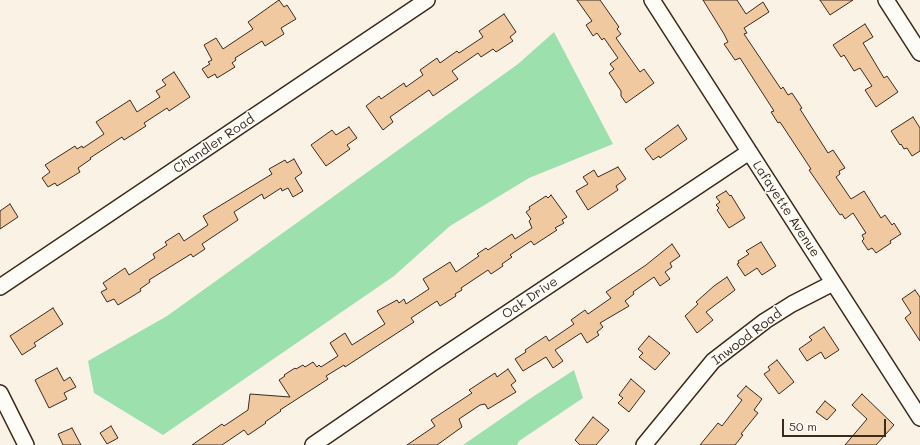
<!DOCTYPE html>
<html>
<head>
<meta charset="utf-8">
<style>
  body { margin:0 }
  #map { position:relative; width:920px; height:445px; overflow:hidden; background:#fbf2e6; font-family:Mali,sans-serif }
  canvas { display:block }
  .scale { position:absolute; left:782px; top:419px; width:104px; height:18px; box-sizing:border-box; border:2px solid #3b2a1e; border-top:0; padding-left:5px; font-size:12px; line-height:14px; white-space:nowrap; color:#3b2a1e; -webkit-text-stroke:3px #fdfcf7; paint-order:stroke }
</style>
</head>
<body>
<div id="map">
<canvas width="920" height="445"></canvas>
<div class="scale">50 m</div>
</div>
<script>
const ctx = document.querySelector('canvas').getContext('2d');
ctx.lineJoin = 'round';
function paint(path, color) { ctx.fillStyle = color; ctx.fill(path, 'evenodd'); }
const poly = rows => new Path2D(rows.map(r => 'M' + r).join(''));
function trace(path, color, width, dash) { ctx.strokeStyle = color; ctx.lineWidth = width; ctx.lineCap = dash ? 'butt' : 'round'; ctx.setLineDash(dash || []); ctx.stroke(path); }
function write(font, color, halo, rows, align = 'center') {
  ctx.font = font + ' Mali,sans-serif'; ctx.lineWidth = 3; ctx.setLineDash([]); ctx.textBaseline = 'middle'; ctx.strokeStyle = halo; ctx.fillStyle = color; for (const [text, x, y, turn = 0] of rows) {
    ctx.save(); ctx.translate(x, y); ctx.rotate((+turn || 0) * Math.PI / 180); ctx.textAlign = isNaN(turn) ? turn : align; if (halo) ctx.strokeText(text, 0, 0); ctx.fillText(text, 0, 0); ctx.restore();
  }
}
const green = poly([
  [554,32,613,144,529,178,450,226,394,276,163,435,94,393,88,361,167,316,518,64],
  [574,370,583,398,519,441,517,445,463,445,531,398]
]);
const building = poly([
  [279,0,284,7,287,5,296,19,281,28,284,34,265,46,262,41,235,58,236,60,232,63,235,67,217,78,215,74,208,78,202,69,210,64,208,62,212,60,204,45,216,38,223,49,253,29,248,22,279,0],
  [577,0,600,0,619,27,617,29,621,34,616,38,640,72,644,69,654,83,626,103,621,96,621,91,609,73,614,69,610,64,618,58,604,38,602,40,597,33,593,36,586,25,592,21,577,0],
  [703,0,737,0,746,14,763,2,769,12,744,28,747,33,744,34,781,89,783,87,788,95,792,93,802,108,800,109,828,153,833,150,845,168,839,171,840,174,836,177,851,199,864,191,881,218,885,215,892,225,894,223,901,234,890,241,891,243,876,253,872,248,868,250,862,241,864,239,862,235,866,233,853,213,845,219,842,214,840,215,809,170,811,169,780,122,778,123,771,112,774,111,740,58,735,60,724,44,728,42,724,34,703,0],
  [820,0,853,0,830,15,820,0],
  [504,14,516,32,510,37,513,41,496,52,493,49,481,57,478,53,452,71,458,79,433,96,429,90,390,117,393,122,383,130,366,106,379,96,381,99,404,83,406,87,423,75,420,70,437,58,440,63,457,51,459,53,483,37,479,31,504,14],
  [865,24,873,37,863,43,884,78,887,76,898,92,876,107,865,90,872,86,860,68,854,71,844,55,841,57,833,45,865,24],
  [174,72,190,97,169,111,167,108,144,123,146,126,124,140,122,137,90,158,91,159,78,168,80,172,57,186,55,183,48,187,42,178,50,172,45,165,75,146,77,149,82,146,83,148,104,134,96,122,130,100,137,112,160,97,156,91,166,85,162,80,174,72],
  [913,117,920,128,920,151,912,156,907,148,904,149,901,144,900,145,891,131,913,117],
  [678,125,687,139,660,158,659,156,653,160,645,149,678,125],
  [349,127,357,138,347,145,350,149,326,166,311,145,332,130,336,135,349,127],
  [294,159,302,173,295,178,303,191,293,197,288,188,282,191,281,188,264,199,262,194,234,212,238,220,202,244,205,249,193,257,191,254,149,280,150,282,140,289,141,291,118,305,114,299,107,302,101,292,107,289,103,283,125,268,129,275,155,258,153,254,167,245,165,242,179,233,184,241,208,225,203,216,272,174,269,169,285,160,287,163,294,159],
  [618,167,626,179,616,186,618,190,588,210,576,191,588,184,583,177,594,170,598,177,618,167],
  [726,191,730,196,731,195,745,218,729,228,717,210,719,208,716,205,720,202,716,197,726,191],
  [551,195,567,217,562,220,564,223,555,228,557,230,534,245,531,241,510,255,512,257,502,264,503,266,491,274,488,270,461,288,462,290,455,294,456,296,440,306,437,301,411,318,414,322,345,367,344,365,326,376,328,379,280,410,281,411,265,422,266,423,248,435,244,430,222,445,192,445,222,424,224,426,248,410,250,394,290,397,279,380,285,376,284,375,295,368,296,369,303,365,305,367,313,362,317,367,319,365,321,367,338,356,330,343,345,333,352,345,385,324,377,311,397,300,399,303,404,299,406,304,429,289,423,279,450,262,456,272,479,256,477,254,486,248,488,250,512,234,515,239,532,228,529,221,531,219,526,212,530,209,529,207,546,196,548,198,551,195],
  [10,204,18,217,0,229,0,211,10,204],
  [761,242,776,266,762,275,757,268,745,276,737,264,739,263,738,261,749,254,746,251,761,242],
  [672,244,680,256,670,263,672,267,665,272,670,279,660,286,654,277,633,292,634,294,625,301,629,306,600,323,603,327,597,332,599,335,587,343,581,333,555,350,563,361,553,368,546,357,523,371,515,359,526,352,525,350,546,336,549,341,574,324,571,320,585,310,588,314,611,298,606,292,646,265,672,244],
  [727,277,735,290,706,312,713,320,697,333,685,316,698,304,696,302,714,286,727,277],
  [915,290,920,297,920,341,905,318,911,313,902,299,915,290],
  [53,308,63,324,34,343,36,346,22,355,10,336,53,308],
  [824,327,839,350,825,359,821,352,807,361,799,349,812,340,809,337,824,327],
  [649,336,670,353,655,370,639,357,643,353,638,349,649,336],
  [777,360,794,382,779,394,764,374,770,370,768,367,777,360],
  [57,368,64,381,70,377,76,387,64,393,67,399,49,408,35,380,57,368],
  [508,369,516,381,511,385,516,392,488,409,485,404,480,405,459,419,462,427,437,445,407,445,435,426,431,420,472,393,469,390,495,373,497,377,508,369],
  [631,379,645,391,629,412,618,403,623,398,619,395,631,379],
  [746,386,762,399,754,410,758,413,741,434,743,435,735,445,700,445,718,423,722,426,742,400,737,396,746,386],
  [862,394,894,425,876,445,845,445,867,419,852,405,862,394],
  [825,401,836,410,827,420,816,412,825,401],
  [593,417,609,430,596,445,580,445,575,440,593,417],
  [111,426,118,438,107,444,100,433,111,426],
  [72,428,81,445,63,445,58,434,72,428]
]);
const minor = poly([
  [652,0,920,418],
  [886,0,920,53],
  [0,287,427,0],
  [0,393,26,445],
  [313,445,431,364,749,152],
  [644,445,713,361,765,321,792,304,833,283]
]);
const streetNames = [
  ["Chandler Road",214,144,-34],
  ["Lafayette Avenue",786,209,57],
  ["Oak Drive",530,298,-34],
  ["Inwood Road",747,337,-37]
];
paint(green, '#9ce1ad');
paint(building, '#f1c9a1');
trace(building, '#3b2a1e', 1);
trace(minor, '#3b2a1e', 18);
trace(minor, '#fdfcf7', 15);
write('13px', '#3b2a1e', '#fdfcf7', streetNames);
</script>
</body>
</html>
